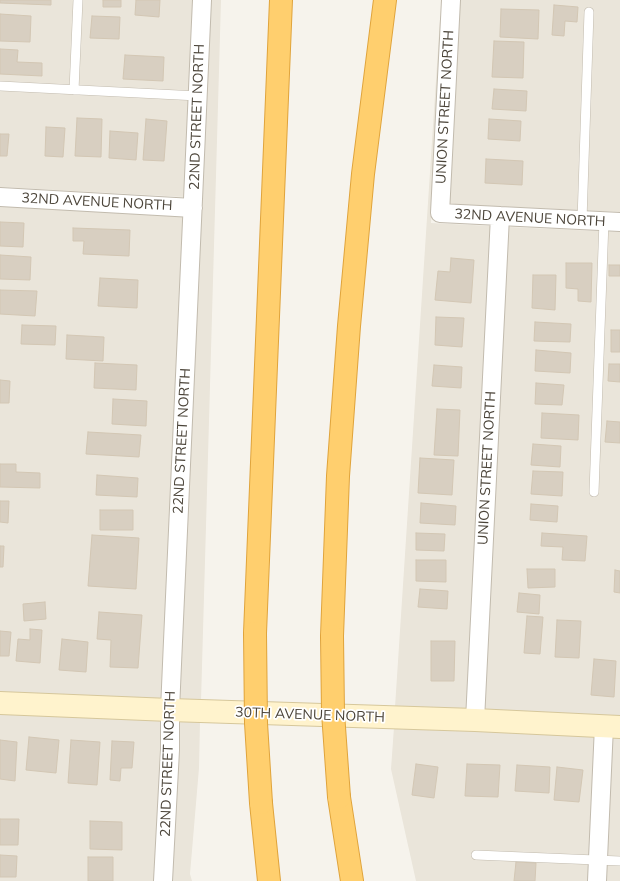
<!DOCTYPE html>
<html>
<head>
<meta charset="utf-8">
<style>
  body { margin:0 }
  canvas { display:block; background:#f6f3ec }
</style>
</head>
<body>
<canvas width="620" height="881"></canvas>
<script>
const ctx = document.querySelector('canvas').getContext('2d');
ctx.lineJoin = 'round';
function paint(path, color) { ctx.fillStyle = color; ctx.fill(path, 'evenodd'); }
const poly = rows => new Path2D(rows.map(r => 'M' + r).join(''));
function trace(path, color, width, dash) { ctx.strokeStyle = color; ctx.lineWidth = width; ctx.lineCap = dash ? 'butt' : 'round'; ctx.setLineDash(dash || []); ctx.stroke(path); }
function write(font, color, halo, rows, align = 'center') {
  ctx.font = font + ' Mulish,sans-serif'; ctx.lineWidth = 3.5; ctx.setLineDash([]); ctx.textBaseline = 'middle'; ctx.strokeStyle = halo; ctx.fillStyle = color; for (const [text, x, y, turn = 0] of rows) {
    ctx.save(); ctx.translate(x, y); ctx.rotate((+turn || 0) * Math.PI / 180); ctx.textAlign = isNaN(turn) ? turn : align; if (halo) ctx.strokeText(text, 0, 0); ctx.fillText(text, 0, 0); ctx.restore();
  }
}
const residential = poly([
  [0,0,194,0,185,197,0,187],
  [211,0,221,0,201,701,179,701],
  [460,0,620,0,620,212,449,204],
  [442,11,431,223,491,226,466,710,395,707,440,19],
  [0,206,184,217,162,700,0,693],
  [508,227,620,232,620,717,484,710],
  [0,713,161,719,162,750,154,881,0,881],
  [179,720,200,721,199,768,190,874,192,881,171,881],
  [394,727,595,735,588,881,416,881,391,769],
  [612,736,620,736,620,881,605,881]
]);
const building = poly([
  [0,0,51,0,51,5,0,3,0,0],
  [103,0,121,0,121,7,103,7,103,0],
  [136,0,160,0,159,17,135,15,136,0],
  [554,5,578,7,577,22,565,21,564,36,552,35,554,5],
  [501,9,539,10,538,39,500,37,501,9],
  [0,14,31,16,30,42,0,41,0,14],
  [92,16,120,17,119,39,90,38,92,16],
  [494,41,524,42,523,78,492,77,494,41],
  [0,49,18,50,17,62,42,63,42,76,0,74,0,49],
  [125,55,164,57,163,81,123,79,125,55],
  [494,89,527,91,526,111,492,109,494,89],
  [77,118,102,119,101,157,75,156,77,118],
  [146,119,167,121,164,161,143,160,146,119],
  [489,119,521,121,520,141,488,139,489,119],
  [46,127,65,128,63,157,45,156,46,127],
  [110,131,138,133,136,160,109,158,110,131],
  [0,134,9,134,7,156,0,156,0,134],
  [486,159,523,161,522,185,485,183,486,159],
  [0,222,24,223,23,247,0,246,0,222],
  [73,228,130,230,129,256,83,254,84,241,73,241,73,228],
  [0,255,31,257,30,280,0,279,0,255],
  [451,258,474,260,471,303,435,300,438,271,450,272,451,258],
  [566,263,592,263,591,302,578,301,578,289,566,288,566,263],
  [609,265,620,265,620,276,609,276,609,265],
  [533,275,556,275,555,310,532,308,533,275],
  [100,278,138,280,137,308,98,306,100,278],
  [0,290,37,291,35,316,0,314,0,290],
  [436,317,464,318,462,347,435,345,436,317],
  [535,322,571,324,570,342,534,341,535,322],
  [22,325,56,326,55,345,21,344,22,325],
  [611,330,620,330,620,352,611,352,611,330],
  [67,335,104,337,103,361,66,359,67,335],
  [536,350,571,353,570,373,535,371,536,350],
  [95,363,137,365,136,390,94,388,95,363],
  [609,364,620,364,620,382,608,381,609,364],
  [434,365,462,367,461,388,432,386,434,365],
  [0,380,10,381,9,403,0,403,0,380],
  [536,383,564,385,562,405,535,404,536,383],
  [113,399,147,401,146,426,112,424,113,399],
  [437,409,460,410,458,456,434,455,437,409],
  [542,413,579,415,578,440,541,438,542,413],
  [607,421,620,422,620,443,605,442,607,421],
  [88,432,141,435,139,457,86,454,88,432],
  [533,444,561,446,560,467,531,465,533,444],
  [420,458,454,460,452,495,418,493,420,458],
  [0,464,16,464,16,472,40,473,40,488,0,487,0,464],
  [533,471,563,472,562,496,531,494,533,471],
  [97,475,138,478,137,497,96,495,97,475],
  [0,501,9,501,8,523,0,522,0,501],
  [421,503,456,506,455,525,420,523,421,503],
  [531,504,558,506,557,522,530,520,531,504],
  [100,510,133,510,133,530,100,530,100,510],
  [416,533,445,534,444,551,416,550,416,533],
  [542,533,587,536,585,561,562,560,563,547,541,546,542,533],
  [92,535,139,538,136,589,88,586,92,535],
  [0,546,4,546,3,567,0,567,0,546],
  [416,560,446,560,446,582,416,581,416,560],
  [527,569,555,569,555,587,528,588,527,569],
  [615,570,620,571,620,593,614,592,615,570],
  [420,589,448,591,447,609,418,607,420,589],
  [519,593,540,595,539,614,517,612,519,593],
  [45,602,46,619,24,621,23,604,45,602],
  [99,612,142,615,138,668,110,667,111,640,97,639,99,612],
  [527,616,543,617,540,654,524,653,527,616],
  [557,620,581,621,579,658,555,657,557,620],
  [30,629,42,630,40,663,16,661,18,639,30,640,30,629],
  [0,631,11,632,9,656,0,656,0,631],
  [62,639,88,642,86,672,59,670,62,639],
  [431,641,455,641,454,681,431,681,431,641],
  [594,659,616,661,614,697,591,695,594,659],
  [29,737,59,740,56,773,26,770,29,737],
  [0,740,17,742,15,781,0,779,0,740],
  [71,740,100,742,97,785,68,783,71,740],
  [112,741,134,742,132,768,121,768,120,781,110,780,112,741],
  [416,764,438,767,434,798,412,795,416,764],
  [467,764,500,765,498,797,465,796,467,764],
  [517,765,550,767,549,793,515,791,517,765],
  [557,767,583,770,579,802,554,800,557,767],
  [0,819,19,819,18,845,0,845,0,819],
  [90,821,122,822,122,850,90,849,90,821],
  [0,855,17,856,16,877,0,877,0,855],
  [88,857,113,857,113,881,88,881,88,857],
  [516,862,536,863,535,881,514,881,516,862]
]);
const lane = poly([
  [0,86,198,96],
  [74,90,78,0],
  [582,220,589,12],
  [594,492,604,221],
  [476,855,620,861]
]);
const street = poly([
  [451,0,440,213,620,222],
  [0,197,193,208],
  [475,720,500,216],
  [163,881,170,750,170,710,173,641,202,0],
  [597,881,604,726]
]);
const secondary = poly([
  [0,703,170,710,475,720,620,727]
]);
const highway = poly([
  [255,633,281,0],
  [332,636,338,476,349,326,363,174,385,0],
  [339,797,352,881],
  [261,803,269,881]
]);
const highwayBridge = poly([
  [255,633,256,723,261,803],
  [332,636,333,713,339,797]
]);
const streetNames = [
  ["UNION STREET NORTH",445,107,-87],
  ["22ND STREET NORTH",197,117,-88],
  ["32ND AVENUE NORTH",97,202,3],
  ["32ND AVENUE NORTH",530,218,3],
  ["22ND STREET NORTH",182,441,-87],
  ["UNION STREET NORTH",487,468,-87],
  ["30TH AVENUE NORTH",310,715,2],
  ["22ND STREET NORTH",168,764,-88]
];
paint(residential, '#eae5da');
paint(building, '#d8cfc1');
trace(building, '#d3c7b4', 1);
trace(lane, '#c2bbae', 10);
trace(street, '#c2bbae', 20);
trace(secondary, '#d6c79b', 24);
trace(highway, '#e0a43c', 24);
trace(lane, '#fff', 9);
trace(street, '#fff', 18);
trace(secondary, '#fff3cd', 22);
trace(highway, '#ffcf6e', 22);
trace(highwayBridge, '#e0a43c', 24, []);
trace(highwayBridge, '#ffcf6e', 22);
write('14px', '#4b4439', '#fff', streetNames);
</script>
</body>
</html>
